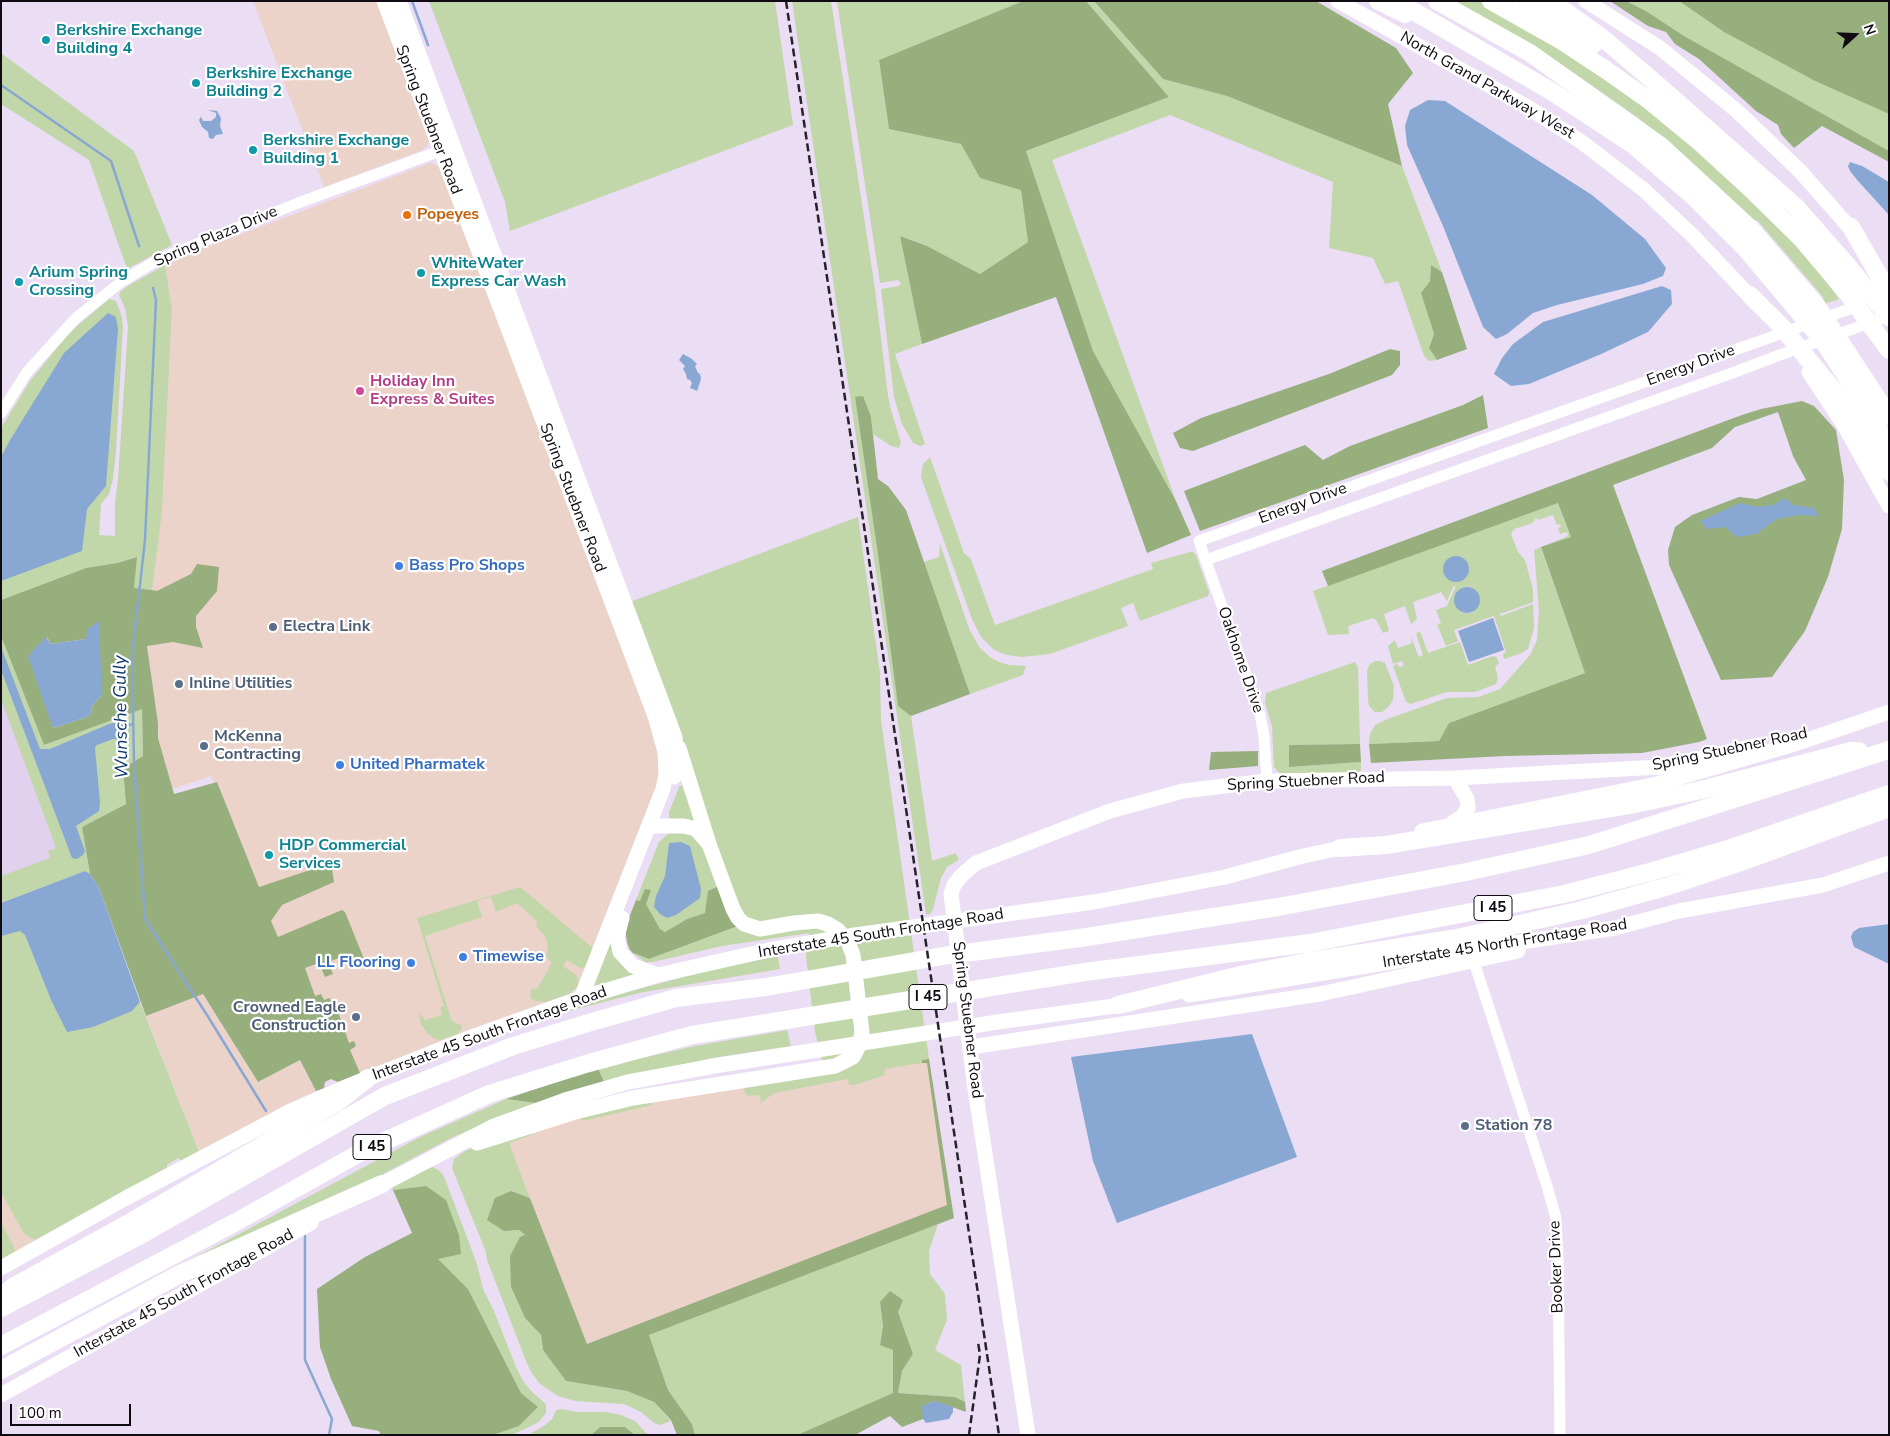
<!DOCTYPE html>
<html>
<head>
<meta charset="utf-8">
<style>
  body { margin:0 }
  #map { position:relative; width:1890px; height:1436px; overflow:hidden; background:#eaddf4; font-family:"Nunito Sans",sans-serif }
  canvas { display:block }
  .frame { position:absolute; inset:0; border:2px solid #100b13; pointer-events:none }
  .north { position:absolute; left:1830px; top:10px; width:50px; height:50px; -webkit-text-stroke:4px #fff; paint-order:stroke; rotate:70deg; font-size:14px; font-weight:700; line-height:20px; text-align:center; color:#100b13 }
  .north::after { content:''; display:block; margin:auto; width:18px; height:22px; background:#100b13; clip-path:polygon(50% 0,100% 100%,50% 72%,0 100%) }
  .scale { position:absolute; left:10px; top:1404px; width:121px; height:22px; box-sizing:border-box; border:2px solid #100b13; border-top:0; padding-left:6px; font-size:15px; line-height:18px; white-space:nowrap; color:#100b13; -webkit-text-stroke:4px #fff; paint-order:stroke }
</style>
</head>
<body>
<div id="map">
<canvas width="1890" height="1436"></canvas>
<div class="frame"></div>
<div class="north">N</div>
<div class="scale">100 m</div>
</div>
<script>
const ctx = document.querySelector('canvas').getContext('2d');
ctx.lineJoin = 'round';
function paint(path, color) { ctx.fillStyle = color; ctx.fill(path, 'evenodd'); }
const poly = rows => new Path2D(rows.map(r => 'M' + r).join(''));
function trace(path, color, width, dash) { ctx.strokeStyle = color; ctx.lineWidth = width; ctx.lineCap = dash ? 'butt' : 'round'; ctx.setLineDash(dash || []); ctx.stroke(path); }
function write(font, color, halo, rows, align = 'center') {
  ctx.font = font + ' "Nunito Sans",sans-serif'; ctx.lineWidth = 4.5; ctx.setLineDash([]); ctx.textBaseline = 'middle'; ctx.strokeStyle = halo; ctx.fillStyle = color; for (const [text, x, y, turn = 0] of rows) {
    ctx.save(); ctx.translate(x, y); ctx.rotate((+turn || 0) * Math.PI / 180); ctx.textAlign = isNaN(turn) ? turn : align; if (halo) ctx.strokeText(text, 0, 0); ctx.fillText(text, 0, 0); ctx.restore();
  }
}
const commercial = poly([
  [253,1,379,1,430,141,426,147,420,151,324,187],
  [430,163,440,167,660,749,659,781,591,962,575,990,569,994,456,1035,358,1075,282,955,211,776,160,793,158,723,147,645,155,557,162,512,172,309,165,265,199,250],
  [203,994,258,1082,300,1060,316,1091,285,1105,199,1152,146,1016],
  [929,1059,951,1204,587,1344,506,1136,586,1111,832,1071],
  [1,1148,46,1236,1,1260]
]);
const built = poly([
  [1,682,69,870,1,896]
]);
const green = poly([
  [429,1,775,1,793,125,510,231,505,202],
  [792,1,831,1,875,289,888,396,891,410,901,443,899,448,891,446,873,434,871,417,855,397,878,555,898,705,911,716,932,861,956,853,959,860,947,867,941,878,933,909,930,914,926,914],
  [837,1,1023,1,879,60,889,129,961,144,980,178,1021,189,1028,242,980,274,927,246,900,236,922,344,895,354,925,444,920,446,913,443,902,424,894,397,881,289,899,286,901,283,898,280,880,283],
  [1086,1,1094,1,1163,79,1227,96,1402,166,1442,272,1431,265,1430,281,1421,293,1434,334,1429,348,1437,360,1429,361,1424,356,1398,281,1385,284,1373,258,1329,248,1333,182,1170,115,1052,160,1176,501,1093,351,1026,151,1169,97],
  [1451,1,1481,1,1518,22,1604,75,1692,143,1808,256,1839,299,1824,304,1821,300,1824,298,1757,220,1753,222,1717,185,1637,117,1571,71],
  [1626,1,1679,1,1724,32,1815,81,1889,114,1889,151,1684,36,1646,11],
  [1,53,134,151,172,245,127,269,89,160,1,104],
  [165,265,172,309,162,512,152,590,134,588,136,557,117,563,86,568,1,600,1,428,30,381,70,332,109,299,116,301,122,317,123,326,116,452,113,479,109,494,101,504,99,535,115,536,115,503,118,479,128,327,125,308,119,295,121,291,131,284],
  [930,457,964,553,971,559,995,625,1153,569,1151,563,1190,552,1193,552,1196,555,1209,592,1208,596,1140,621,1133,603,1121,608,1128,626,1050,654,1022,657,1007,655,994,650,981,637,972,619,921,477,923,464],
  [1558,503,1571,537,1541,548,1585,673,1449,723,1439,741,1369,744,1370,734,1375,725,1390,718,1447,698,1478,697,1500,689,1530,655,1537,640,1539,611,1534,550,1568,536,1567,532,1560,534,1558,528,1561,527,1560,524,1557,525,1553,515,1538,520,1537,518,1534,519,1535,521,1530,524,1514,529,1511,534,1518,552,1525,560,1533,589,1533,602,1500,614,1501,616,1533,604,1534,628,1528,649,1522,653,1504,659,1503,654,1506,652,1494,616,1454,630,1458,641,1446,646,1437,625,1441,623,1436,610,1447,606,1456,586,1453,587,1447,601,1441,592,1413,602,1417,619,1411,624,1405,606,1384,614,1389,631,1383,633,1376,620,1373,618,1348,626,1349,634,1328,635,1313,591],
  [1470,587,1477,592,1480,600,1472,613,1463,613,1459,611,1458,591,1462,588],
  [858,517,880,673,881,720,929,1059,922,1060,922,1063,884,1069,885,1075,855,1085,849,1085,848,1079,774,1093,761,1103,760,1095,748,1096,745,1093,744,1088,836,1071,868,1033,840,928,755,924,738,910,630,602],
  [940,544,970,631,980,648,990,657,999,662,1009,665,1026,666,1023,675,970,694,924,562,939,557],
  [1420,631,1428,653,1460,642,1468,665,1493,656,1494,657,1496,656,1499,664,1495,666,1498,678,1496,684,1475,692,1447,692,1411,704,1406,702,1393,666,1397,664,1399,667,1404,666,1402,661,1393,664,1388,646,1395,640,1398,648,1412,643,1410,635,1419,657,1423,655,1416,634],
  [1,636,44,745,142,708,143,756,123,768,126,804,82,827,90,874,85,871,1,903,1,876,50,858,48,851,56,848,1,699],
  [1375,661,1380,661,1385,663,1394,686,1393,700,1389,706,1382,712,1375,712,1369,706,1368,700,1367,671,1369,665],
  [1355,662,1358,667,1360,744,1289,745,1289,767,1361,762,1361,770,1355,775,1281,775,1274,767,1272,726,1265,703,1266,693],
  [680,785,682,786,695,820,694,823,672,821,669,817,669,812],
  [680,831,700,839,719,886,706,907,705,913,687,919,665,932,660,929,646,904,636,900,659,842,669,833],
  [520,887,595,950,589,965,582,968,578,967,567,960,563,966,577,976,579,986,569,994,545,1002,536,1001,531,999,530,995,532,988,537,989,552,963,546,957,548,946,545,936,537,927,536,923,537,921,517,903,496,912,491,897,477,901,482,917,425,936,451,1019,455,1023,462,1025,461,1030,456,1035,440,1040,434,1038,427,1033,421,1024,419,1016,421,1014,425,1020,442,1015,440,1008,444,1006,417,918],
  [738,926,811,927,822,930,843,946,846,951,859,1030,846,1055,823,1063,815,1032,806,956,809,933,722,946,653,962,645,962,633,953,649,959],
  [20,930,25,935,51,1000,132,1011,140,1002,199,1152,185,1160,181,1160,178,1158,167,1165,167,1169,37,1239,33,1239,24,1234,1,1192,1,936],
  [610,936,635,973,633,975,596,986,594,985],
  [778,956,780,969,639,993,565,1012,564,1010,631,991,722,967],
  [787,1030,791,1046,712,1058,604,1082,598,1068,695,1046],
  [506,1099,536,1103,490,1121,451,1138,332,1201,99,1309,418,1138],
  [651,1102,652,1105,583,1121,581,1118,583,1112],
  [531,1132,533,1134,509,1143,530,1198,511,1191,504,1231,519,1230,525,1235,511,1287,525,1318,541,1335,543,1350,566,1381,627,1391,654,1402,671,1421,663,1424,659,1425,654,1423,641,1412,624,1404,575,1401,558,1396,540,1384,531,1372,526,1361,487,1260,486,1252,452,1168,454,1159,465,1151,506,1136],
  [433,1167,441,1172,445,1179,477,1264,483,1289,494,1311,516,1367,523,1381,533,1393,546,1404,546,1413,539,1422,512,1435,493,1435,519,1426,538,1407,521,1393,468,1289,437,1259,426,1186,393,1190,391,1186,426,1169],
  [1,1222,14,1247,15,1251,1,1260],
  [938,1224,929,1251,930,1274,945,1294,947,1320,935,1350,961,1365,965,1402,955,1397,898,1393,902,1371,913,1354,898,1312,880,1302,883,1326,880,1344,893,1350,893,1393,797,1435,695,1435,692,1424,668,1390,649,1335],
  [561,1409,577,1412,605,1412,621,1415,635,1421,648,1435,635,1435,625,1427,600,1427,591,1435,528,1435,544,1426,552,1419,556,1410]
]);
const forest = poly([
  [1023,1,1086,1,1169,97,1026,151,1093,351,1176,501,1191,535,1147,553,1056,297,922,344,900,236,927,246,980,274,1028,242,1021,190,980,178,961,144,889,129,879,60],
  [1094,1,1316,1,1396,48,1413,73,1388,104,1402,166,1227,96,1163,79],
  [1610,1,1626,1,1646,11,1684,36,1889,151,1889,162,1822,126,1794,148,1781,134,1778,125,1756,111,1699,59,1675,44,1666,32,1648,26],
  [1679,1,1889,1,1889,114,1815,81,1724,32],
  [1431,265,1442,272,1467,349,1437,360,1429,348,1434,334,1421,293,1430,281],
  [1390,349,1400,351,1400,365,1392,375,1193,451,1180,448,1173,433,1201,418,1329,374],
  [1483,395,1488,428,1200,531,1184,491,1305,445,1323,460,1350,446,1463,405],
  [863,396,871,417,878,479,888,486,906,510,970,694,911,716,898,706,878,555,855,397],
  [1802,401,1814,406,1836,430,1844,480,1842,529,1828,577,1805,631,1772,677,1721,680,1669,565,1668,550,1675,527,1692,515,1739,497,1757,499,1806,480,1793,456,1778,412,1735,427,1712,448,1613,485,1707,739,1699,742,1642,753,1505,756,1371,763,1369,744,1439,741,1449,723,1585,673,1541,547,1571,537,1558,503,1328,586,1322,571,1742,415,1761,409],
  [137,557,134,588,152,590,157,591,191,574,197,564,219,567,217,591,196,616,196,627,203,648,173,642,147,646,158,723,158,738,174,794,217,782,259,887,331,863,334,882,282,905,271,921,278,937,342,910,345,912,366,964,356,968,353,967,347,955,328,962,333,974,325,977,319,963,305,968,315,996,321,994,324,1000,330,998,333,1010,337,1009,349,1043,354,1041,356,1046,350,1050,360,1073,338,1082,331,1079,325,1082,324,1088,316,1091,300,1060,258,1082,203,994,146,1016,99,888,90,874,82,827,126,804,123,768,143,756,142,709,44,745,1,636,1,600,86,568,117,563],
  [47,637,51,644,86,639,102,695,92,706,91,714,84,718,53,728],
  [1360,744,1361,762,1289,767,1289,745],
  [1258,751,1258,766,1209,770,1211,752],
  [719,886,738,926,649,959,633,953,630,950,627,942,625,928,636,900,640,901,645,889,651,890,646,904,660,929,665,932,687,919,705,913,708,891],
  [929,1059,954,1218,649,1335,668,1390,692,1424,695,1435,677,1435,671,1420,654,1402,627,1391,566,1381,543,1350,541,1335,525,1318,511,1287,510,1256,520,1237,525,1235,519,1230,504,1231,487,1220,495,1198,511,1191,530,1198,587,1344,947,1205,927,1063,922,1063,922,1060],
  [598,1068,604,1082,536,1103,506,1099],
  [426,1186,446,1200,459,1235,461,1254,438,1259,468,1289,521,1393,538,1407,519,1426,493,1435,381,1435,379,1431,352,1426,331,1379,320,1347,317,1289,365,1257,412,1233,393,1190],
  [890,1291,903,1300,898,1312,913,1354,902,1371,898,1393,955,1397,965,1402,966,1412,935,1401,923,1406,923,1419,902,1427,890,1416,855,1435,797,1435,893,1393,893,1350,880,1345,883,1326,880,1302],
  [600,1427,625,1427,635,1435,591,1435]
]);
const water = poly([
  [1428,100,1445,101,1592,195,1645,239,1666,268,1663,276,1643,284,1557,305,1533,313,1507,334,1496,339,1483,327,1443,226,1407,145,1405,126,1410,110],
  [208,110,217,111,221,118,220,126,223,134,216,135,213,139,209,138,208,132,202,127,199,120,203,113,201,117,203,121,211,121,216,117,216,113],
  [1850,162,1862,166,1889,182,1889,215,1858,181,1850,171,1848,166],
  [1662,286,1671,290,1672,304,1648,332,1599,355,1529,384,1511,386,1494,374,1502,358,1513,344,1543,322],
  [108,313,116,317,118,329,106,486,87,509,82,551,1,581,1,457,10,440,64,353],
  [683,354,692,359,697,364,695,366,698,373,700,374,701,379,697,391,690,388,692,383,690,380,687,379,686,374,683,369,685,366,679,360],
  [1785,498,1793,505,1814,508,1819,516,1799,515,1777,519,1756,534,1736,537,1726,527,1707,529,1700,521,1740,503,1757,507,1773,505],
  '1443 569a13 13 0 1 1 26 0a13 13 0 1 1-26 0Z',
  '1454 600a13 13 0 1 1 26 0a13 13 0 1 1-26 0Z',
  [1493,618,1504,650,1469,662,1458,631],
  [99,621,102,695,92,706,91,714,84,718,53,728,28,656,46,637,51,644,86,639,88,629],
  [1,647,40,749,50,749,109,724,122,721,127,734,124,740,113,739,97,745,95,748,100,802,99,811,76,826,85,851,83,855,77,859,72,858,1,670],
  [681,842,690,846,701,889,700,898,676,915,667,918,660,914,654,907,656,896,665,876,669,843],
  [85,871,90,874,99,888,140,1002,132,1011,93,1027,67,1032,51,1000,25,935,20,931,1,936,1,903],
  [1889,924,1889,964,1854,947,1851,937,1853,932,1859,928],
  [1252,1034,1297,1157,1117,1223,1093,1161,1071,1057],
  [935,1401,953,1407,953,1412,949,1419,926,1423,923,1419,922,1406]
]);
const stream = poly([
  [412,1,428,45],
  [1,85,111,161,139,246],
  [153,288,156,300,145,540,132,656,134,763,145,919,207,1015,266,1111],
  [121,728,133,724],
  [305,1236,305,1360,332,1419,329,1435]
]);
const minor = poly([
  [1,413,27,372,76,318,121,282,159,259,298,203,448,148],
  [1206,560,1735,372,1777,356,1889,316],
  [1267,781,1264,736,1260,714,1199,541,1861,305],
  [1474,962,1547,1186,1556,1218,1558,1257,1560,1435]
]);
const major = poly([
  [384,1,655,716,665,752,666,775,663,789,581,998],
  [399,1,675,737,676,756,674,777],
  [1338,1,1526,106,1583,143,1644,190,1693,236,1757,304],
  [1586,1,1660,48,1737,111,1800,171,1858,237],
  [1809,372,1844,425,1889,506],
  [1452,823,1462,817,1468,808,1467,799,1455,778],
  [649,826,684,826,696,829,708,843],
  [1422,831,1657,784,1798,743,1889,712],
  [622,918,617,937,620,952,633,966,658,975],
  [1189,995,1440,954,1615,928,1679,911,1823,885,1889,863],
  [971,1047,1320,994,1518,951],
  [477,1143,575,1112,633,1098,835,1066,853,1057,859,1046,862,1032,853,955,848,942,838,930,828,924,818,921,794,923,760,929,744,924,738,918,733,909,709,844,679,748],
  [373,1189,494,1126,565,1100,628,1082,720,1065,998,1022,1129,1004],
  [1,1268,126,1198,293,1110,341,1089,474,1036,581,998,658,975,769,950,855,935,1094,902,1225,877,1303,856,1350,846],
  [1,1395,311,1223],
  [1028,1435,974,1082,951,894,954,885,962,875,976,863,1110,811,1183,791,1267,781,1455,778,1661,767,1759,745]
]);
const highway = poly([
  [1378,1,1405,14],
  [1396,1,1551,91,1632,144,1694,197,1746,249,1824,342,1861,399,1889,448],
  [1437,1,1530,53,1661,146,1751,229,1816,305,1889,416],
  [1491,1,1562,41,1606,70,1650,101,1701,143,1750,188,1801,238,1848,294,1889,350],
  [1522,1,1593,45],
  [1551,1,1604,39,1659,86,1796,207,1847,265,1889,317],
  [1851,227,1889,293],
  [1750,295,1780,325,1857,419,1889,472],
  [1340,848,1386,845,1635,804,1701,790,1851,751,1859,751],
  [1118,1005,1245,974,1306,962,1457,938,1582,910,1669,886,1741,862,1889,808],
  [1,1298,13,1287,122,1227,339,1101,368,1078],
  [1,1308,139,1236,385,1096,513,1046,588,1023,676,998,766,987,949,955,1080,938,1278,907,1466,872,1589,845,1889,750],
  [1,1346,236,1222,363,1151,489,1094,589,1063,692,1035,1085,972,1310,943,1564,894,1650,872,1725,850,1889,794],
  [1,1370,180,1274,382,1184]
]);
const rail = poly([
  [786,1,999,1435],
  [969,1435,980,1355,978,1342]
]);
const markers = [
  [46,40,5,"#0f9aa8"],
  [196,83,5,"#0f9aa8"],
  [253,150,5,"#0f9aa8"],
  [407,215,5,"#e8710a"],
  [421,273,5,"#0f9aa8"],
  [19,282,5,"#0f9aa8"],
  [360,391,5,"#d1479c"],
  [399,566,5,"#3f7fe0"],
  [273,627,5,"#5c6f8a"],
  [179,684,5,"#5c6f8a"],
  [204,746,5,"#5c6f8a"],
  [340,765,5,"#3f7fe0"],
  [269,855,5,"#0f9aa8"],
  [463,957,5,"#3f7fe0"],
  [411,963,5,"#3f7fe0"],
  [356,1017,5,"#5c6f8a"],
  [1465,1126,5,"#5c6f8a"]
];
const shields = [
  [1493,908,38],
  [928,997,38],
  [372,1147,38]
];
const shieldNames = [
  ["I 45",1493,908],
  ["I 45",928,997],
  ["I 45",372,1147]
];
const cultureNames = [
  ["Berkshire Exchange",56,31],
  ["Building 4",56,49],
  ["Berkshire Exchange",206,74],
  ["Building 2",206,92],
  ["Berkshire Exchange",263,141],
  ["Building 1",263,159],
  ["WhiteWater",431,264],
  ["Express Car Wash",431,282],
  ["Arium Spring",29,273],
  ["Crossing",29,291],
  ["HDP Commercial",279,846],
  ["Services",279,864]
];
const streetNames = [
  ["North Grand Parkway West",1487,86,30],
  ["Spring Stuebner Road",428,120,69],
  ["Spring Plaza Drive",216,237,-23],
  ["Energy Drive",1691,366,-20],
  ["Spring Stuebner Road",572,498,69],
  ["Energy Drive",1303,504,-20],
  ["Oakhome Drive",1240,660,71],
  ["Spring Stuebner Road",1730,750,-12],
  ["Spring Stuebner Road",1306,782,-3],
  ["Interstate 45 South Frontage Road",881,934,-9],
  ["Interstate 45 North Frontage Road",1505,944,-9],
  ["Spring Stuebner Road",967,1020,83],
  ["Interstate 45 South Frontage Road",490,1034,-20],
  ["Booker Drive",1557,1267,-92],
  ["Interstate 45 South Frontage Road",184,1294,-29]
];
const foodNames = [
  ["Popeyes",417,215]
];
const hotelNames = [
  ["Holiday Inn",370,382],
  ["Express & Suites",370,400]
];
const shopNames = [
  ["Bass Pro Shops",409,566],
  ["United Pharmatek",350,765],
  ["Timewise",473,957],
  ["LL Flooring",401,963,"right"]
];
const serviceNames = [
  ["Electra Link",283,627],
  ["Inline Utilities",189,684],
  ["McKenna",214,737],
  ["Contracting",214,755],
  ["Crowned Eagle",346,1008,"right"],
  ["Construction",346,1026,"right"],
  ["Station 78",1475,1126]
];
const waterNames = [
  ["Wunsche Gully",122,717,-91]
];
paint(commercial, '#ebd3c9');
paint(built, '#e2d1ee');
paint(green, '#c1d7aa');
paint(forest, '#97ae7d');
paint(water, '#88a8d3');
trace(stream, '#88a8d3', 2.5);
trace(minor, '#fff', 11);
trace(major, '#fff', 15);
trace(highway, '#fff', 18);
trace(rail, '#27212b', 2.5, [8, 4]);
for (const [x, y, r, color] of markers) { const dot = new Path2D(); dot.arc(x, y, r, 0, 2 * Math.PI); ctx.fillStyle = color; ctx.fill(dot); trace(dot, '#fff', 2); }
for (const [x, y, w] of shields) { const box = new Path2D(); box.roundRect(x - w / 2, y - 12.5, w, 25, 4); ctx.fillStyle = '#fff'; ctx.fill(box); trace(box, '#100b13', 1); }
write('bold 15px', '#100b13', null, shieldNames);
write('bold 16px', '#0d838f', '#fff', cultureNames, 'left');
write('16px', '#100b13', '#fff', streetNames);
write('bold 16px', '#c56008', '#fff', foodNames, 'left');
write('bold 16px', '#b23c85', '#fff', hotelNames, 'left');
write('bold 16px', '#366cbe', '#fff', shopNames, 'left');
write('bold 16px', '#4e5e75', '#fff', serviceNames, 'left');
write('italic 18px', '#0d386d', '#fff', waterNames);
</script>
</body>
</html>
